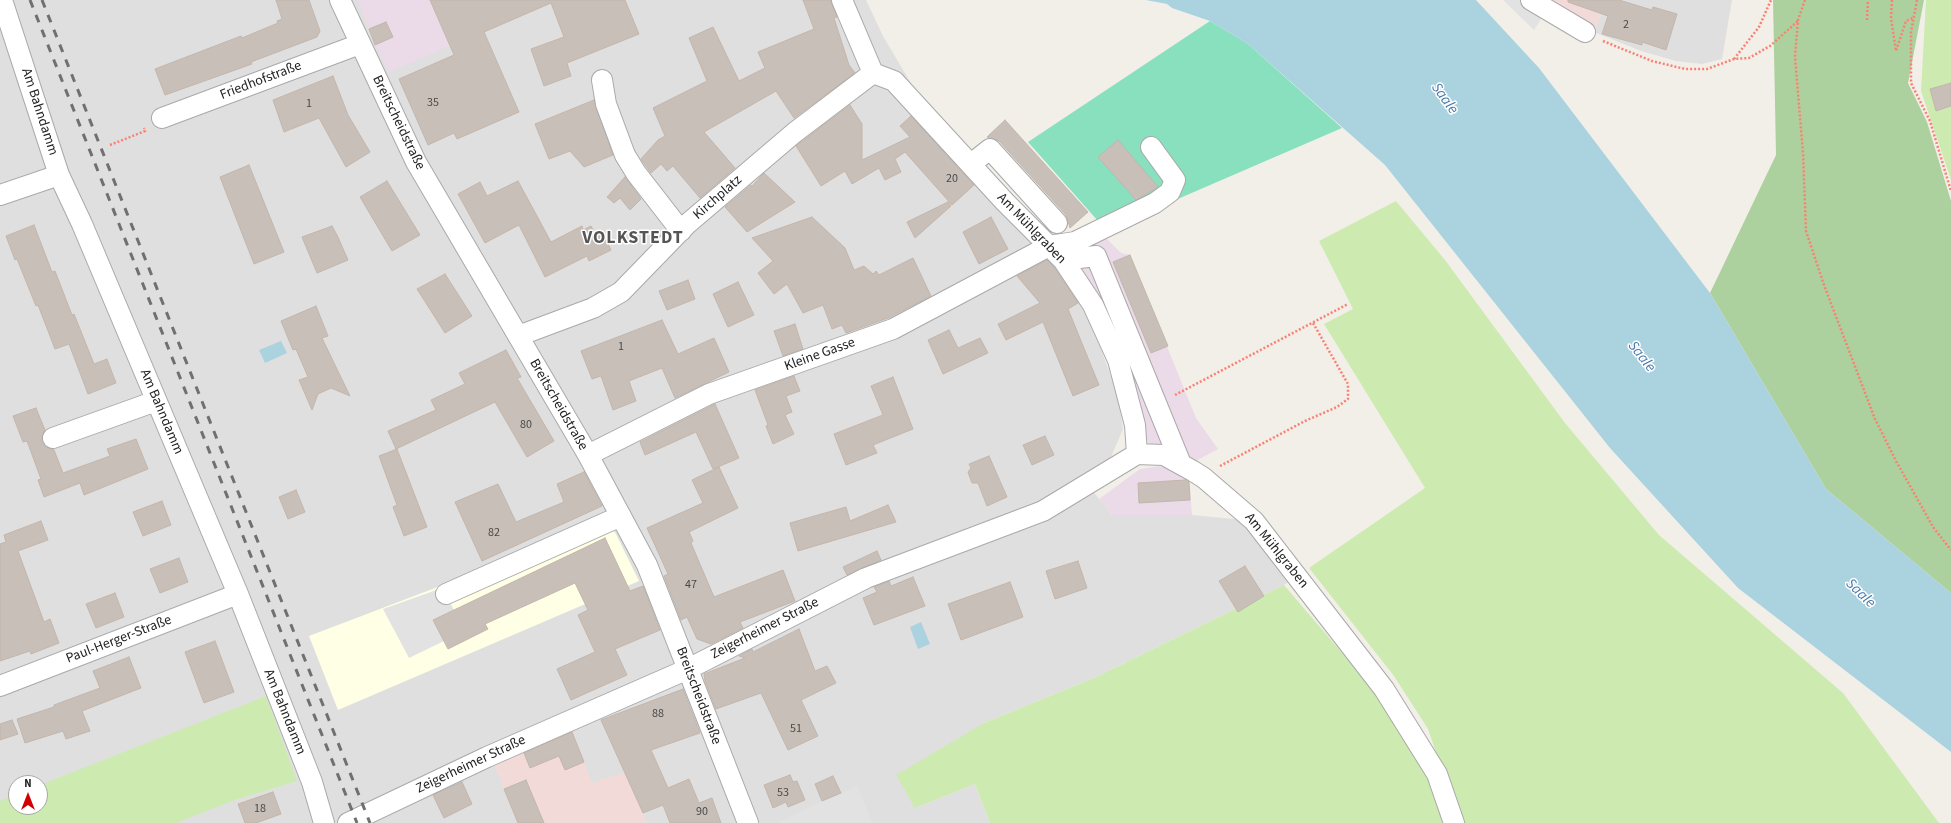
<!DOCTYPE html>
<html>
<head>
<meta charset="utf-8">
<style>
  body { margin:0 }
  #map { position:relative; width:1951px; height:823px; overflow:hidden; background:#f2efe9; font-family:"Source Sans 3",sans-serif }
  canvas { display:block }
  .north { position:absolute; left:8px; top:775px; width:40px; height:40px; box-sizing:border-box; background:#fff; border:1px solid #a7a7a7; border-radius:50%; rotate:0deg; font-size:11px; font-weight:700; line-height:16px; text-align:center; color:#222 }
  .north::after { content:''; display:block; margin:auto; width:14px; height:18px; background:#d40000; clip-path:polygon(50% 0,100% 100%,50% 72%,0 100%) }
</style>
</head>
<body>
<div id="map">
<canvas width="1951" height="823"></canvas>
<div class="north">N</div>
</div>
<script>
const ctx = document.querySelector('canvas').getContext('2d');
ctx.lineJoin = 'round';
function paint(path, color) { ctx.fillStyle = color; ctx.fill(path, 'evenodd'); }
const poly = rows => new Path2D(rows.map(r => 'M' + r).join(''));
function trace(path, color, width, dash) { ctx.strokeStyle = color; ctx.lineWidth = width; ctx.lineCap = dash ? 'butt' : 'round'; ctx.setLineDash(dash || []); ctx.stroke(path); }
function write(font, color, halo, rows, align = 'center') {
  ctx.font = font + ' "Source Sans 3",sans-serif'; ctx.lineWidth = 3; ctx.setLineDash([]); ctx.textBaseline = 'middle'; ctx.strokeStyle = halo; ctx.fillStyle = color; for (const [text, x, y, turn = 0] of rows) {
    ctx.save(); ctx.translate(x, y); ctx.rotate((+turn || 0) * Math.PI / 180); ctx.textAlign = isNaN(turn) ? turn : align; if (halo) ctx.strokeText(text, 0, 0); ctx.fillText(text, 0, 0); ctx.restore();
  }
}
const residential = poly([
  [0,0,866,0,883,36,952,153,1033,242,1083,300,1118,396,1123,429,1111,457,1084,480,1112,515,1192,515,1244,520,1300,573,1284,585,1094,678,984,723,915,808,975,784,990,823,0,823],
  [16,783,40,783,40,807,16,807],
  [1606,0,1732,0,1722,59,1702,64,1676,61,1641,51,1594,32]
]);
const commercial = poly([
  [1544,0,1606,0,1594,32],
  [572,731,592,783,625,772,647,823,518,823,494,764]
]);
const industrial = poly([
  [358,0,557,0,389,72,375,44],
  [1104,236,1121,253,1130,255,1196,418,1218,449,1192,463,1148,443,1140,410,1079,279,1077,256],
  [1160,466,1189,475,1192,515,1112,515,1099,499,1140,469]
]);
const education = poly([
  [605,517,616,534,639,581,338,710,309,636,464,577]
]);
const grass = poly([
  [1926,0,1951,0,1951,180,1921,91],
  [1396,201,1445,260,1565,423,1659,535,1843,693,1939,823,1460,823,1428,729,1394,676,1309,568,1425,488,1324,324,1353,309,1319,241],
  [1284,585,1349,661,1401,727,1441,804,1448,823,990,823,975,784,915,808,896,775,984,723,1094,678],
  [266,696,297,781,235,800,176,823,0,823,0,801,16,794,16,807,40,807,40,785]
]);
const forest = poly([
  [1773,0,1924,0,1908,83,1927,122,1951,201,1951,593,1826,489,1710,293,1776,155]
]);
const pitch = poly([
  [1210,21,1248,44,1342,128,1106,230,1028,142]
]);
const parking = poly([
  [1503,0,1531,0,1547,10,1534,30],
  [442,588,454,610,433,620,444,641,409,658,383,609],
  [858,786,872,823,777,823,822,801]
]);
const water = poly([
  [1146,0,1476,0,1539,68,1710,293,1826,489,1951,593,1951,752,1738,588,1610,448,1385,165,1248,44,1210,21,1172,8,1167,4],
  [281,341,287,353,265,363,259,350],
  [921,622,930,644,918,649,910,627]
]);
const building = poly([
  [276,0,309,0,320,31,317,37,251,62,252,64,165,95,155,69,241,36,242,38,278,23,277,21,282,19,276,0],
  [430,0,625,0,639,34,567,63,571,76,544,86,531,49,564,37,551,3,484,32,519,112,457,139,454,133,428,145,399,79,454,55,430,0],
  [803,0,830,0,837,17,834,18,849,65,855,73,794,118,776,91,704,132,735,168,700,198,673,166,667,171,661,164,651,173,641,159,658,140,665,136,653,108,707,81,689,38,713,27,739,81,765,68,758,52,814,29,803,0],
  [1568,0,1619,0,1652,10,1653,7,1677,14,1666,50,1642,42,1642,45,1602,34,1608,16,1568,2,1568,0],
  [386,22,393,37,375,45,369,29,386,22],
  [333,76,348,115,370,152,346,167,319,118,284,132,273,100,333,76],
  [1951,83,1951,106,1936,111,1930,89,1951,83],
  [594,100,613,155,584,167,570,151,549,159,535,124,594,100],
  [850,105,862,124,862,160,910,137,900,126,911,116,974,185,952,205,905,152,895,159,901,172,885,180,879,168,852,184,845,171,821,186,796,146,850,105],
  [1005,120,1088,212,1070,228,1066,215,999,141,987,137,1005,120],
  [1118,140,1158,187,1136,200,1098,157,1118,140],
  [249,165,284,252,254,264,220,177,249,165],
  [764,173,795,202,747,232,725,207,751,185,752,186,764,173],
  [625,177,641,199,630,210,620,198,614,203,607,197,625,177],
  [387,181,420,235,392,251,360,197,387,181],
  [518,181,551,242,582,226,583,230,591,226,597,237,603,234,611,250,589,261,587,256,545,277,519,225,485,243,458,194,480,182,487,196,518,181],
  [948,202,951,206,915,238,907,222,948,202],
  [812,217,845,248,854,270,864,266,873,274,876,271,879,275,913,258,931,296,888,318,846,333,842,325,832,329,823,305,803,313,787,284,774,294,758,273,773,261,752,238,812,217],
  [991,217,1008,249,979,264,963,232,991,217],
  [34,225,52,272,55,271,72,315,74,314,94,364,107,359,116,383,88,394,69,344,55,349,38,305,36,306,17,259,15,260,6,236,34,225],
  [332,226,337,235,348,260,317,273,302,237,332,226],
  [1130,255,1168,346,1151,353,1113,262,1130,255],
  [1047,260,1054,267,1078,303,1068,309,1099,385,1073,396,1043,322,1006,340,998,324,1040,303,1017,276,1047,260],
  [445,274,472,316,445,333,417,289,445,274],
  [688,280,695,299,667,310,659,291,688,280],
  [738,282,754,315,728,327,713,294,738,282],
  [316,306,328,336,322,338,350,396,331,388,318,394,312,410,299,380,308,377,296,349,293,350,281,321,316,306],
  [662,320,678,354,714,338,729,372,675,398,662,368,629,381,636,401,613,410,601,376,592,379,581,351,662,320],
  [795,324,803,349,783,356,774,331,795,324],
  [949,330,958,348,980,338,988,353,943,374,928,340,949,330],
  [506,350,521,377,517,378,554,441,527,457,495,402,396,449,388,431,436,410,431,400,465,384,459,373,506,350],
  [794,376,800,391,786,396,792,412,785,415,794,434,773,444,766,426,768,425,755,390,794,376],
  [893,377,913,429,873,445,877,453,846,465,834,434,883,415,871,386,893,377],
  [715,404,739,458,713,469,696,432,645,455,640,442,715,404],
  [36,408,45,430,42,436,42,442,46,447,54,450,63,473,110,456,107,449,136,439,148,469,84,495,80,483,44,497,38,480,41,479,27,441,23,442,13,416,36,408],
  [1045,436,1054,455,1032,465,1023,445,1045,436],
  [397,449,427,527,404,536,393,507,397,505,379,456,397,449],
  [989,456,1007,497,987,506,978,483,972,483,968,472,971,468,969,464,989,456],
  [719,467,738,508,689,532,693,541,691,543,714,597,783,570,795,601,740,622,743,628,711,644,697,639,687,617,681,620,664,576,668,574,647,528,703,503,692,480,719,467],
  [584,472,602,506,482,561,455,502,498,484,516,522,564,502,557,484,584,472],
  [1185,480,1189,482,1190,500,1139,503,1138,483,1185,480],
  [296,490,305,512,288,519,279,497,296,490],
  [162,501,171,525,143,536,133,512,162,501],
  [888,505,896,522,798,551,790,523,846,507,850,521,888,505],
  [41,521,48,540,18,551,44,622,50,619,59,643,31,654,30,651,0,661,0,544,6,542,4,535,41,521],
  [605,538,630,591,643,586,660,630,615,649,627,675,571,700,557,669,595,652,578,615,588,610,575,583,485,624,488,629,448,649,433,620,605,538],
  [877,551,881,560,847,575,843,567,877,551],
  [179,558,188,582,160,593,150,569,179,558],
  [1078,561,1087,588,1055,599,1046,571,1078,561],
  [1245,566,1264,596,1238,612,1219,581,1245,566],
  [913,577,925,606,874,625,863,598,877,592,874,587,889,581,891,586,913,577],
  [1010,582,1023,617,961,640,948,604,1010,582],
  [115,593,124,617,96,628,86,604,115,593],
  [799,629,815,671,827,666,836,683,801,700,818,736,788,750,761,693,716,709,705,681,704,674,745,658,739,656,752,649,753,652,799,629],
  [215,641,234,692,204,703,185,652,215,641],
  [129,657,141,688,82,711,90,731,66,739,63,731,25,743,17,719,54,707,54,705,100,688,93,671,129,657],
  [683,689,700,733,651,750,668,788,689,779,699,803,712,798,721,823,670,823,663,805,643,813,601,720,683,689],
  [12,720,18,734,0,740,0,724,12,720],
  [572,732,584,762,565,770,559,756,530,768,524,753,572,732],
  [790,775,793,782,797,781,805,800,788,807,786,802,773,808,764,785,790,775],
  [833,776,841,793,822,801,815,784,833,776],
  [526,780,544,823,518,823,504,789,526,780],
  [462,782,472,804,444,818,433,795,462,782],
  [273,792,281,814,256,823,245,823,238,804,273,792]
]);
const path = poly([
  [1805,0,1798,20,1795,57,1803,153,1806,231,1824,285,1875,419,1896,461,1933,527,1951,550],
  [1892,0,1891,18,1896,51,1906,21,1913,18],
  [1917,0,1911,32,1911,83,1930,121,1951,191],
  [1867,20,1868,0],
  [1603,41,1652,61,1685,69,1707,69,1734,59,1749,58,1770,46,1798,21],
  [1734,59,1759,27,1771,0],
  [110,145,145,131,144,128],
  [1175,395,1348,304],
  [1220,466,1305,421,1337,407,1348,399,1348,384,1313,323]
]);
const minor = poly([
  [2,0,59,175,82,224,238,594,312,782,324,823],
  [340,0,416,162,588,455,647,565,748,823],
  [842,0,873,73,894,81,1005,202,1063,260,1093,305,1118,360,1135,425,1137,454],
  [1531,0,1585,32],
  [602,80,606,104,625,155,636,173,681,231],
  [162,118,360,44],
  [971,164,990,149,1057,223],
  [0,195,59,175],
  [1063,260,1096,256,1181,464],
  [518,336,593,308,621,292,686,225,794,133,873,73],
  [53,438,156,401],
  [1137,454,1164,455,1193,471,1204,478,1254,521,1384,689,1437,774,1454,823],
  [588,455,709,394,893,329,1049,246,1075,242,1155,203,1170,192,1175,180,1151,147],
  [446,594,621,516],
  [0,686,238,594],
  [348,823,487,757,688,669,866,578,1043,511,1137,454]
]);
const rail = poly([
  [30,0,357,823],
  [42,0,370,823]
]);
const numberNames = [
  ["2",1626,25],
  ["35",433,103],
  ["1",309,104],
  ["20",952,179],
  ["1",621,347],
  ["80",526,425],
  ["82",494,533],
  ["47",691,585],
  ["88",658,714],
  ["51",796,729],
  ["53",783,793],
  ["18",260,809],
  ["90",702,812]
];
const streetNames = [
  ["Friedhofstraße",261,81,-21],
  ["Am Bahndamm",39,112,72],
  ["Breitscheidstraße",398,123,64],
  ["Kirchplatz",718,198,-41],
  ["Am Mühlgraben",1031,229,46],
  ["Kleine Gasse",820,355,-20],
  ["Breitscheidstraße",558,405,60],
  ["Am Bahndamm",161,412,67],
  ["Am Mühlgraben",1276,551,51],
  ["Zeigerheimer Straße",765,629,-27],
  ["Paul-Herger-Straße",119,640,-21],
  ["Breitscheidstraße",698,696,69],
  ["Am Bahndamm",284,712,68],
  ["Zeigerheimer Straße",471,765,-25]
];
const waterNames = [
  ["Saale",1444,99,54],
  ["Saale",1641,357,52],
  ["Saale",1860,594,44]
];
const districtNames = [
  ["VOLKSTEDT",633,239]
];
paint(residential, '#e0dfdf');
paint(commercial, '#f2dad9');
paint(industrial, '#ebdbe8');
paint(education, '#ffffe5');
paint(grass, '#cdebb0');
paint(forest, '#add19e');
paint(pitch, '#88e0be');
paint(parking, '#e2e2e2');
paint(water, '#aad3df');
paint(building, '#c7bfb8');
trace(building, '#c4b6ab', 1);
trace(minor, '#a9a9a9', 22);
trace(path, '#fa8072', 2.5, [2, 2]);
trace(minor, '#fff', 20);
trace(rail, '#707070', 3, [8, 8]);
write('12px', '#4b4948', null, numberNames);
write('14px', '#222', '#fff', streetNames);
write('italic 15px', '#4a7aab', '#fff', waterNames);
ctx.letterSpacing = '1px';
write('bold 18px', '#555', '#fff', districtNames);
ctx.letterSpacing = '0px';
</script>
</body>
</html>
